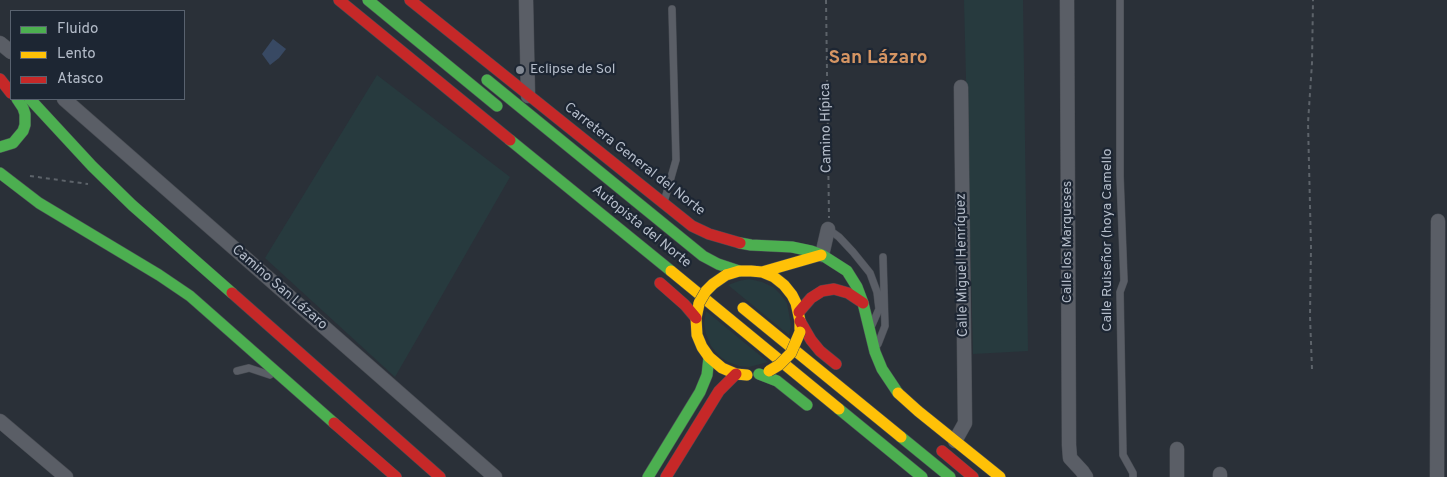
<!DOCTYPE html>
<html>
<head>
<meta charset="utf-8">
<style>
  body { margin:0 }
  #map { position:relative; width:1447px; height:477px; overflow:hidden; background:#2a3038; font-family:Overpass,sans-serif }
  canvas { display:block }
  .legend { position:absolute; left:10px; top:10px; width:175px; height:90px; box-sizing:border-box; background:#1d2633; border:1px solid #59626f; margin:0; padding:6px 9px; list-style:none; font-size:15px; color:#b4bcc9 }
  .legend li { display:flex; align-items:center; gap:10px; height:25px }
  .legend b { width:25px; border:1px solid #59626f }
</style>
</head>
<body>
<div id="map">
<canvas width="1447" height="477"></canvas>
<ul class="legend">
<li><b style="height:6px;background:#4caf50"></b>Fluido</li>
<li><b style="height:6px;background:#ffc107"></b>Lento</li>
<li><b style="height:6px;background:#c62828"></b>Atasco</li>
</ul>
</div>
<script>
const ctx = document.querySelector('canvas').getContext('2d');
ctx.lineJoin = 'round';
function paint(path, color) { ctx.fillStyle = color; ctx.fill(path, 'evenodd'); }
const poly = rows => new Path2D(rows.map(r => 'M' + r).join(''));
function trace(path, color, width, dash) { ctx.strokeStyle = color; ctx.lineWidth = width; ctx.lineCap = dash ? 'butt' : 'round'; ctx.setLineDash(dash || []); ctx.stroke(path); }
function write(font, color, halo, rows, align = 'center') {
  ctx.font = font + ' Overpass,sans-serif'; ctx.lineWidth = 4.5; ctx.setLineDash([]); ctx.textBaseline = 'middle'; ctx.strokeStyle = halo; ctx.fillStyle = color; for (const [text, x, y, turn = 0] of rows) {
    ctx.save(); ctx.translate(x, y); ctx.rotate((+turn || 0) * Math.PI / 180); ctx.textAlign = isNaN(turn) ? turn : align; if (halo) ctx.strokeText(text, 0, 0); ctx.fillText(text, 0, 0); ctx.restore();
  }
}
const green = poly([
  [964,0,1023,0,1028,351,973,354],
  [377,75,510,177,395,377,265,258],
  [749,279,762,282,773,287,781,295,787,303,791,325,789,335,728,285,739,281],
  [706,311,768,362,749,367,739,366,728,362,719,356,711,346,706,334,704,323]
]);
const water = poly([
  [273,39,286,49,279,58,270,65,262,54]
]);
const path = poly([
  [826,0,829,218],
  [30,176,88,184],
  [1312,369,1310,316,1311,247,1308,123,1312,63,1313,0]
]);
const lane = poly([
  [1120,0,1120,176,1124,281,1120,292,1123,455,1133,473,1133,477],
  [664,202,676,160,672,9],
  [828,229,839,237,853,252,870,273,877,292,879,309,872,325],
  [878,344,885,326,883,257],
  [237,371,249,368,270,375]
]);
const street = poly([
  [526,0,528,96],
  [1067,0,1069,445,1070,458,1082,471,1086,477],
  [0,43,11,52],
  [64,99,495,477],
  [822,255,828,229],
  [0,421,66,477],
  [955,441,965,423,961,87],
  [1177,449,1177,477],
  [1220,477,1220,474],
  [1437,477,1438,221]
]);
const fast = poly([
  [368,0,497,106],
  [487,80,703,256,718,264,739,271],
  [30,99,92,166,132,205,232,293],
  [510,140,671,271],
  [0,147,13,143,23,131,25,125,25,114,23,108,17,99],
  [0,173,39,203,159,275,190,296,334,423],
  [740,243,751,245,792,247,811,251,822,255,847,271,857,287,863,303,875,352,882,369,898,393],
  [759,374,777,381,807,405],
  [839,409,922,477],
  [901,437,950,477],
  [648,477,700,392,707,375,709,357]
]);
const slow = poly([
  [671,271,839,409],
  [762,272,821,255],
  [726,275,739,271,751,271,762,272,774,277,784,285,792,295,796,303,800,321,800,332],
  [699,304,696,318,697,335,702,347,709,357,722,368,736,374,747,375],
  [743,308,901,437],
  [898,393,918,411,1000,477]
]);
const jam = poly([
  [339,0,510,140],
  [410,0,692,226,709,234,740,243],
  [0,79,11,93],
  [660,283,685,305,696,318],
  [232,293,440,477],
  [799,312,811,298,822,291,834,289,848,293,863,303],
  [800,321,811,340,820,351,836,364],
  [334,423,396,477],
  [942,451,973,477],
  [666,477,719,391,736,374]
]);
const slowBridge = poly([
  [699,303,706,291,713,284,726,275],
  [769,371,779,365,791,353,800,332]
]);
const markers = [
  [520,70,5,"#848b96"]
];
const poiNames = [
  ["Eclipse de Sol",530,70]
];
const streetNames = [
  ["Camino Hípica",827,128,-91],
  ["Carretera General del Norte",634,160,38],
  ["Autopista del Norte",641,227,39],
  ["Calle Ruiseñor (hoya Camello",1108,240,-90],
  ["Calle los Marqueses",1068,242,-90],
  ["Calle Miguel Henríquez",963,265,-91],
  ["Camino San Lázaro",279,288,41]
];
const districtNames = [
  ["San Lázaro",878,59]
];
paint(green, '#273a3e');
paint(water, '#384963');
trace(lane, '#484c53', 8);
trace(street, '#484c53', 15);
trace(fast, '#484c53', 12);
trace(slow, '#484c53', 12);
trace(jam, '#484c53', 12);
trace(path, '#5d636a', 2, [4, 4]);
trace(lane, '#5a5e66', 7);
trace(street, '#5a5e66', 14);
trace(fast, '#4caf50', 11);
trace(slow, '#ffc107', 11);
trace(jam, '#c62828', 11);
trace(slowBridge, '#484c53', 12, []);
trace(slowBridge, '#ffc107', 11);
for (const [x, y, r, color] of markers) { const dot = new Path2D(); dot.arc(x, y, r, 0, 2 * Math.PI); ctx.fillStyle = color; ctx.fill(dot); trace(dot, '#1d2633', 2); }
write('14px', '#b4bcc9', '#1d2633', poiNames, 'left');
write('14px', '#b4bcc9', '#1d2633', streetNames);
write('bold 19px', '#d59563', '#1d2633', districtNames);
</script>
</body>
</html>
